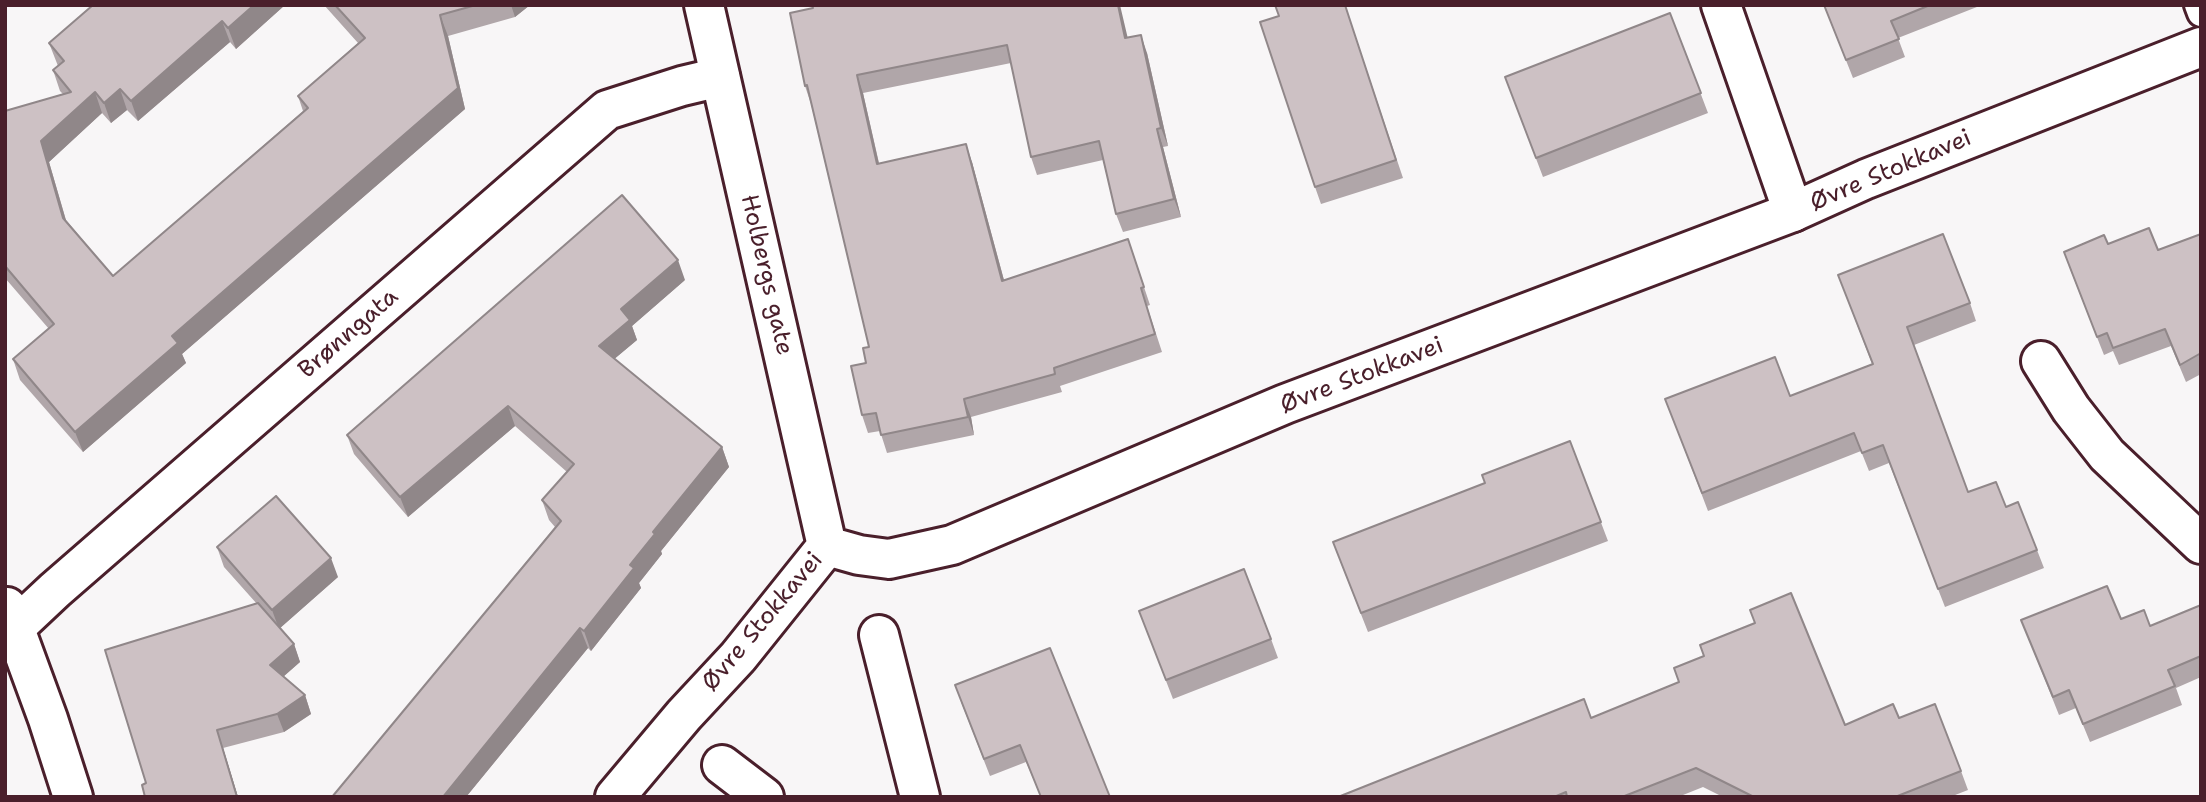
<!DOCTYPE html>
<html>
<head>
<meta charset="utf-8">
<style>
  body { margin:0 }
  #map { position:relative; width:2206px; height:802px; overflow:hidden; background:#f8f6f7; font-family:"Shantell Sans",sans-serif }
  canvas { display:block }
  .frame { position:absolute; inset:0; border:7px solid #4a1f2b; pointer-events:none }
</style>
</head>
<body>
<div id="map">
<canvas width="2206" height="802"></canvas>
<div class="frame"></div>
</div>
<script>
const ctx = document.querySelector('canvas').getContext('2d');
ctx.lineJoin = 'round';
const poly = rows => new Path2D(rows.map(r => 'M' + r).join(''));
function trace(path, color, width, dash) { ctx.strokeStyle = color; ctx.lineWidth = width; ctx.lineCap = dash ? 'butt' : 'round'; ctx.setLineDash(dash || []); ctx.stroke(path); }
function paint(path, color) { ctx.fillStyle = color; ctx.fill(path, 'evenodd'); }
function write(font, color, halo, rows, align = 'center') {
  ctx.font = font + ' "Shantell Sans",sans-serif'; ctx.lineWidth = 6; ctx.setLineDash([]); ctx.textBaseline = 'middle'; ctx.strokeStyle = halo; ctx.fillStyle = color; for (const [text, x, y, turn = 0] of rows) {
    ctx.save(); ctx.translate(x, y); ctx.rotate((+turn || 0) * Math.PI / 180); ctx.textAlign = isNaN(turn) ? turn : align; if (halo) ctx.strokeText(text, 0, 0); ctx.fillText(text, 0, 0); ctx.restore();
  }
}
const lane = poly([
  [2198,5,2201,13]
]);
const street = poly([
  [1721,5,1793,212],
  [2041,361,2071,409,2107,455,2201,544],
  [7,607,48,719,73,797],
  [879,635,920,797],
  [5,637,55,590,607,110,682,86,720,77],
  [722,765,764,797]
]);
const secondary = poly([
  [704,5,827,546],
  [827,546,859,555,889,559,952,545,1285,404,1793,212,1866,179,2201,47],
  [615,797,684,715,738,657,827,546]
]);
const wall = poly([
  [130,5,285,5,236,49,230,42,138,121,127,110,111,123,102,113,49,162,66,220,113,276,303,111,298,96,358,43,324,5,530,5,515,17,448,36,465,109,182,354,186,363,83,452,20,380,13,359,49,329,5,278,5,111,63,94,60,91,53,70,58,66,49,43],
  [1275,5,1345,5,1403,178,1321,204,1315,187,1279,16],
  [1824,5,1982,5,1898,38,1905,57,1853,78],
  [813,8,1128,38,1147,53,1168,146,1163,147,1181,217,1123,232,1116,214,1103,160,1037,175,1031,157,1011,63,863,93,879,163,972,162,1004,280,1128,239,1150,305,1147,306,1162,352,1060,386,1062,392,971,417,974,435,887,453,880,431,868,433,862,415,869,347,811,104,805,86],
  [1670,13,1708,113,1543,177,1505,77],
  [2201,234,2201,374,2186,382,2171,346,2119,365,2113,351,2104,355,2070,269,2158,250],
  [1838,275,1970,303,1976,321,1914,345,1968,492,2006,507,2037,550,2044,568,1945,607,1889,463,1869,471,1861,451,1708,511,1672,417,1790,396,1872,364],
  [685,280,632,326,637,340,614,359,722,447,729,467,661,551,662,554,639,583,641,588,591,651,588,648,466,797,332,797,555,527,549,520,542,500,567,472,515,426,408,517,354,454,347,435],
  [1570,441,1608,541,1368,632,1340,561,1485,483],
  [217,547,338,577,280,628,294,644,300,662,283,677,305,695,311,714,284,732,223,748,238,797,145,797,146,783,257,604,224,567],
  [2201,605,2201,677,2176,688,2182,705,2090,742,2076,708,2059,715,2021,620,2121,619,2150,626],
  [1139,611,1271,639,1278,658,1173,699],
  [961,702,1110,797,1041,797,1026,762,990,776],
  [1591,718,1845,725,1899,718,1961,771,1968,790,1950,797,1723,797,1703,787,1678,797,1338,797]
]);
const shadedWall = poly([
  [254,5,285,5,236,49,228,28],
  [511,5,530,5,515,17],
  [1118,5,1120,5,1132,56,1125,38],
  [440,15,448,36,465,109,182,354,186,363,83,452,75,432,172,336],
  [222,21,230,42,138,121,131,101],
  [1141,35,1147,53,1168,146,1161,128],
  [857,75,863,93,883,182,877,164],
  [120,89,127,110,111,123,104,103],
  [95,92,102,113,49,162,71,238,63,218,41,141],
  [1157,129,1163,147,1181,217,1174,199],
  [966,144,972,162,1009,299,1002,281],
  [678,260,685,280,632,326,637,340,606,366,599,346,621,309],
  [964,399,971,417,974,435,968,417],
  [508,406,515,426,408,517,400,497],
  [722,447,729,467,661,551,662,554,639,583,641,588,591,651,584,631,653,532],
  [331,558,338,577,279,629,272,610],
  [580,628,588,648,466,797,443,797],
  [294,644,300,662,276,683,270,665],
  [305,695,311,714,284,732,277,714],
  [217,730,223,748,238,797,237,797]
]);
const building = poly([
  [93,5,128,5,129,6,130,5,254,5,228,28,222,21,131,101,120,89,104,103,95,92,41,141,63,218,113,276,308,108,298,96,365,38,335,5,476,5,440,15,458,88,172,336,178,343,75,432,13,359,54,324,5,266,5,111,71,92,53,70,64,61,49,43,93,5],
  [812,5,1118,5,1125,38,1141,35,1161,128,1157,129,1174,199,1116,214,1099,141,1031,157,1007,45,857,75,877,164,966,144,1002,281,1128,239,1144,287,1141,288,1155,334,1054,368,1055,374,964,399,968,417,881,435,876,413,862,415,851,366,866,363,863,348,869,347,807,85,805,86,790,13,813,8,812,5],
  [1275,5,1345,5,1396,160,1315,187,1260,22,1279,16,1275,5],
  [1824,5,1930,5,1891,21,1899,39,1846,60,1824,5],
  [1670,13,1701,93,1536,158,1505,77,1670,13],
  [622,195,678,260,621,309,630,320,599,346,722,447,653,532,655,534,630,565,634,568,584,631,580,628,443,797,332,797,561,521,542,500,574,464,508,406,400,497,347,435,622,195],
  [2149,228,2158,250,2201,234,2201,353,2180,365,2165,329,2113,348,2107,333,2097,337,2064,252,2104,235,2108,244,2149,228],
  [1943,234,1970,303,1907,327,1968,492,1996,482,2006,507,2018,502,2037,550,1938,589,1883,445,1862,453,1854,433,1702,493,1665,399,1775,357,1790,396,1873,364,1838,275,1943,234],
  [1570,441,1601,522,1361,613,1333,542,1485,483,1482,475,1570,441],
  [276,496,331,558,272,610,217,547,276,496],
  [1244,569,1271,639,1166,680,1139,611,1244,569],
  [2107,586,2121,619,2144,610,2150,626,2201,605,2201,656,2168,670,2175,686,2083,724,2069,690,2053,697,2021,620,2107,586],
  [1791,593,1845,725,1893,704,1899,718,1935,704,1961,771,1895,797,1754,797,1696,768,1622,797,1567,797,1566,792,1554,797,1338,797,1584,699,1591,718,1679,682,1674,668,1704,656,1700,645,1755,623,1750,610,1791,593],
  [258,603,294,644,270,665,305,695,277,714,217,730,237,797,145,797,142,785,146,783,105,650,258,603],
  [1050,648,1110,797,1041,797,1020,745,984,759,955,685,1050,648]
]);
const streetNames = [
  ["Øvre Stokkavei",1891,171,-23],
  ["Holbergs gate",766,275,77],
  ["Brønngata",349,334,-41],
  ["Øvre Stokkavei",1362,376,-21],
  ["Øvre Stokkavei",763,622,-50]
];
trace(lane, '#4a1f2b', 32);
trace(street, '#4a1f2b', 44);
trace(secondary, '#4a1f2b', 44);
trace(lane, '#fff', 26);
trace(street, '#fff', 38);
trace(secondary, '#fff', 38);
paint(wall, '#b0a6a9');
paint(shadedWall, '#908789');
paint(building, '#cdc1c4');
trace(building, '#908789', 2);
write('24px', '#4a1f2b', '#fff', streetNames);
</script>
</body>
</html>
